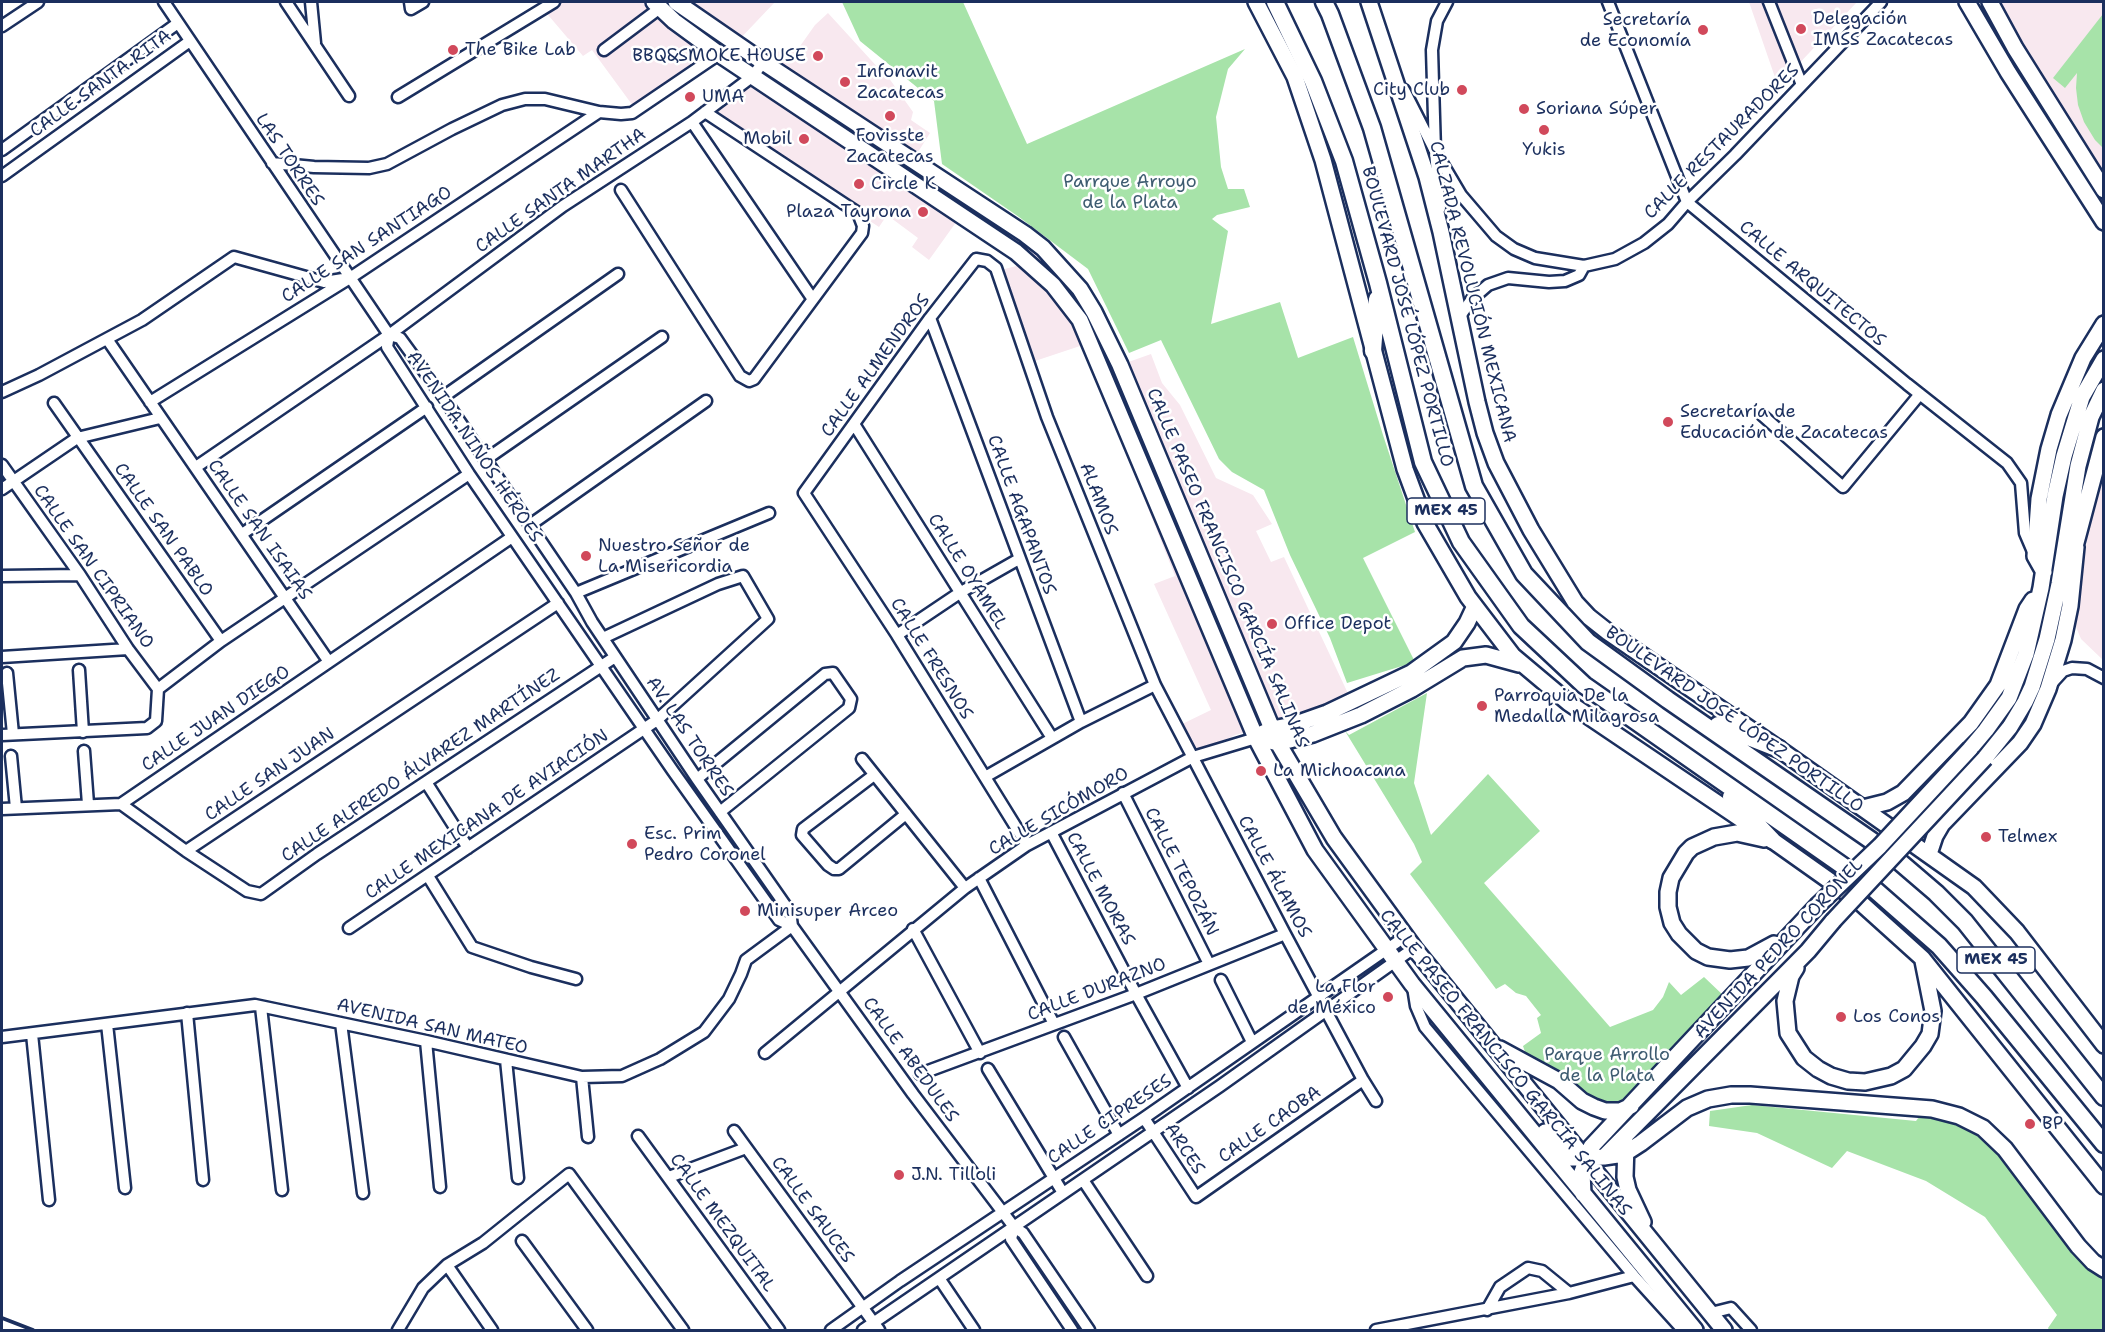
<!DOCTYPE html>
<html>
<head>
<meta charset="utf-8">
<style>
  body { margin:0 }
  #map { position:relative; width:2105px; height:1332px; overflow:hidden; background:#fff; font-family:"Shantell Sans",sans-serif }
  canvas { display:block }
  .frame { position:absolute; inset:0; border:3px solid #1b2f5e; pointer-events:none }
</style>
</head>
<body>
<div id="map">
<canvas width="2105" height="1332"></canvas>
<div class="frame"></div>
</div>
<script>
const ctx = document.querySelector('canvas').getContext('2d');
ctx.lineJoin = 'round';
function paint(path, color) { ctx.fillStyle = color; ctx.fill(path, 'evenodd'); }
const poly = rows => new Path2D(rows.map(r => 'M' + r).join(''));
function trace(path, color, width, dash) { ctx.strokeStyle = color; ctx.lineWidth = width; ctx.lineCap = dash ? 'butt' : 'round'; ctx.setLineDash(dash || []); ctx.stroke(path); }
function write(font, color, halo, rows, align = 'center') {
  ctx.font = font + ' "Shantell Sans",sans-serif'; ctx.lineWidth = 5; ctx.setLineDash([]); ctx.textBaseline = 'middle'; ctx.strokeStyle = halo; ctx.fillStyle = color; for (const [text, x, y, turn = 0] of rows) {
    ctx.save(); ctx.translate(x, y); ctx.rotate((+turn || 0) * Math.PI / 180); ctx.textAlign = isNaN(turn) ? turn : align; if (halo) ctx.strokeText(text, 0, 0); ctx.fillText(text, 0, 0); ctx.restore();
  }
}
const built = poly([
  [554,2,775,2,736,43,769,66,780,49,798,49,815,25,828,13,881,71,886,74,913,112,911,120,930,133,913,160,1058,264,1120,365,1151,354,1162,383,1180,405,1216,478,1253,495,1272,524,1256,531,1271,562,1284,557,1352,702,1235,735,1193,757,1176,727,1211,710,1154,584,1175,576,1083,345,1029,363,997,271,1028,263,962,214,929,260,912,247,918,238,887,215,879,227,722,124,705,112,752,76,719,54,636,110,592,50,583,56,543,9],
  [1749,2,1857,2,1778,86],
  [1997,2,2103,2,2103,171,2015,41],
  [2103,480,2103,660,2081,639,2074,622,2089,527]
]);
const green = poly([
  [842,2,963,2,1027,144,1245,49,1228,69,1216,117,1221,167,1228,189,1244,189,1250,207,1217,215,1212,219,1228,231,1211,324,1280,302,1298,358,1353,337,1383,435,1415,532,1363,558,1415,662,1347,683,1330,638,1290,555,1264,490,1232,472,1219,459,1161,340,1129,353,1088,269,1019,217,942,164,934,101,860,41],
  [2103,14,2103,148,2095,140,2084,122,2078,105,2076,88,2077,73,2065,88,2053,78],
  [1427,693,1414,783,1431,835,1488,774,1540,831,1484,883,1610,1027,1653,1010,1663,997,1669,982,1681,995,1704,977,1724,996,1628,1100,1611,1106,1596,1102,1526,1055,1523,1046,1541,1033,1537,1018,1541,1015,1526,996,1516,993,1505,984,1496,989,1410,874,1422,862,1414,844,1345,731,1349,735],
  [1752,1105,1916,1121,1922,1113,1940,1116,1978,1132,1998,1149,2103,1274,2103,1330,2049,1330,2048,1328,2057,1315,1985,1217,1926,1181,1847,1151,1832,1168,1757,1133,1709,1126,1710,1111]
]);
const street = poly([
  [164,2,389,335],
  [286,2,349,96],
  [311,2,315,43],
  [410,2,411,9,423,2],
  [1608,2,1687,202,1907,384,2007,463,2021,483,2025,533,2034,554],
  [1769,2,1802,85],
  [2,26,38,2],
  [604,50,660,8],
  [1404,90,1435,151,1461,195,1496,236,1514,249,1535,258,1584,266,1615,259,1644,243,1668,224,1687,202,1735,155,1881,2],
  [398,97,554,2],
  [692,122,812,298],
  [2,150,178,23],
  [272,163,314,167,369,168,387,164,452,129,502,105,525,99,545,99,599,112,621,114,632,113,719,54],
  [2,176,190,41],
  [621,190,740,376,749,381,754,379,862,233,863,226,858,213,705,112],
  [1440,208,1435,151,1432,50,1437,21,1447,2],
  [1460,316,1472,299,1488,285,1508,278,1549,282,1565,281,1579,275,1584,266],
  [930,318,1081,722],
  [389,335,387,347,469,474,673,771,779,920,792,926,913,1094,1014,1227,1023,1233,1089,1330],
  [389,335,400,338,443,397,576,593,592,622,697,779,790,912,792,926],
  [107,339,329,662],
  [2,392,39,375,142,320,234,257,324,282,343,279],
  [443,397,618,274],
  [150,402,350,278,599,112],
  [54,403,221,641],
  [1762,415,1843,487,1920,394],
  [854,424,1052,738],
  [485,460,662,337],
  [2,465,80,575,128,649,158,689],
  [196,467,389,335,563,206,692,122,753,76,763,62],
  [2,489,77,438,160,418],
  [530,525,706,401],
  [242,534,427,407],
  [2,576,80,575],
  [576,593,769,513],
  [897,635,961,592,1019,559],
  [2,657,128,649],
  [79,670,83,732],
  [7,673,13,734],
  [2052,683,2063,671,2072,668,2087,669,2104,678],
  [158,689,221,641,469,474],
  [2,735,147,728,156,721,158,689],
  [84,751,88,804],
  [11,756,16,808],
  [862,759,965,888],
  [874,775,803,829,802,835,828,865,834,869,839,869,906,814],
  [985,777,1081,722,1155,685],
  [697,779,825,674,833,673,851,699,849,708,720,812],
  [426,782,468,848],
  [1123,793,1209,964],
  [121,804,186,851,247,891,261,894,317,854,615,657],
  [121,804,512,537],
  [2,809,121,804],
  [1051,832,1136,994,1188,1088],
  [1027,845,897,635,804,493,930,318,976,259,987,261,996,268,1047,417,1155,685,1285,934,1363,1080,1376,1101],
  [186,851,558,603],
  [428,876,472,947,531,967,576,979],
  [979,878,1054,1024],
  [349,928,657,720,768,619,743,576,718,584,603,638],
  [913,929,980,1053],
  [1221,980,1252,1042],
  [1413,987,1416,1006,1425,1027,1634,1276,1683,1330],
  [261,1007,282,1190],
  [187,1013,203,1180],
  [341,1023,363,1193],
  [107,1024,125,1188],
  [32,1034,49,1200],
  [2,1037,255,1005,426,1041,582,1077,622,1076,660,1059,704,1032,729,999,741,974,746,960,792,926],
  [1064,1037,1119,1135],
  [426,1041,440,1187],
  [765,1053,965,888,1027,845,1193,757,1256,738],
  [506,1060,518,1178],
  [988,1069,1063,1193],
  [920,1074,1136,994,1285,934],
  [582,1077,588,1137],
  [1144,1118,1196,1197,1363,1080],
  [734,1131,879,1330],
  [638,1136,779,1330],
  [669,1177,746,1148],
  [1083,1180,1147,1276],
  [1014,1227,1011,1239,1072,1330],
  [522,1241,587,1330],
  [447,1265,492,1330],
  [939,1278,974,1330],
  [1487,1310,1500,1287,1528,1268,1542,1271,1569,1293],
  [1711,1313,1731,1308,1751,1330],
  [398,1330,423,1288,447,1265,483,1243,569,1174,683,1330],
  [831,1330,900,1281,1144,1118,1406,936],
  [863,1330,1220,1086,1414,948],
  [1376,1330,1569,1293,1634,1276]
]);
const secondary = poly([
  [654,2,674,21,719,54,1016,252,1053,285,1080,320,1256,738,1315,850,1412,984,1695,1330],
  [676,2,763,62,1025,234,1043,248,1080,289,1094,312,1120,365,1278,743,1334,838,1414,948,1724,1330],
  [1256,2,1295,77,1323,160,1405,469,1425,523,1468,597,1513,656,1569,703,1772,840,1861,903,1922,958,2104,1186],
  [1369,2,1427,177,1441,232,1477,402,1485,433,1496,463,1531,530,1575,602,1589,617,1608,632,1779,749,1974,887,2017,932,2104,1045],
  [1967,2,2008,72,2104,222],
  [1990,2,2015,48,2104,190],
  [2073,554,2104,437],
  [2044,572,2035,556,2039,499,2049,449,2059,415,2083,358,2104,324],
  [1263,733,1272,729,1293,725,1327,713,1411,673,1454,642,1467,623,1475,606],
  [1270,741,1278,743,1313,734,1361,715,1412,689,1463,658,1486,655,1519,664],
  [1970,749,1986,730,2009,698,2026,654,2041,588,2055,496,2064,456,2082,397,2104,359],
  [1985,758,2010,727,2025,702,2032,687,2047,639,2059,584,2078,466,2091,417,2104,390],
  [1863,808,1887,802,1903,793,1971,723,1998,685,2027,609,2033,600],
  [1764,839,1737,833,1714,837,1692,847,1686,853,1671,878,1668,892,1668,907,1672,923,1679,934,1696,951,1708,957,1730,960,1748,958,1774,944],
  [1929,854,1935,836,1942,824,2020,743,2033,724,2048,689,2063,640,2070,606,2076,547],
  [1796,968,1791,976,1785,1001,1788,1033,1804,1058,1818,1069,1831,1076,1848,1081,1865,1082,1891,1076,1904,1069,1923,1046,1930,1034,1933,1011,1923,961],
  [1500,1049,1559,1081,1582,1101,1594,1107,1605,1111,1620,1111,1631,1106],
  [1545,1132,1563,1152,1572,1158,1604,1157,1808,951,1833,921],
  [1626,1144,1625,1177,1628,1190,1643,1222],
  [1604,1157,1624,1154,1641,1143,1687,1108,1708,1099,1731,1095,1750,1095,1932,1109,1959,1116,1983,1128,2005,1149,2078,1246,2093,1262,2104,1269],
  [1583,1194,1582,1172,1591,1147,1817,906]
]);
const primary = poly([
  [1275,2,1313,81,1344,161,1378,283,1423,462,1461,542,1521,626,1584,685,1843,866],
  [1324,2,1330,14,1372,128,1474,486,1524,574,1588,642,1668,700,1872,841],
  [1373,351,1377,299],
  [1718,725,1779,749],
  [1731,797,1772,840],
  [1901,863,1936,893,1965,922,2104,1097],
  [1874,889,1939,946,1984,997,2104,1144]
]);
const rail = poly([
  [2,1318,33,1330]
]);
const secondaryBridge = poly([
  [1817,906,1880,846,1970,749],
  [1833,921,1985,758]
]);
const markers = [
  [1801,29,6,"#d1495b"],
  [1703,30,6,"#d1495b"],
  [453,50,6,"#d1495b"],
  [818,56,6,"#d1495b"],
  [845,82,6,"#d1495b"],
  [1462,90,6,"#d1495b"],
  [690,97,6,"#d1495b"],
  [1524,109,6,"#d1495b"],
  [890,116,6,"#d1495b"],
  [1544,130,6,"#d1495b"],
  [804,139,6,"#d1495b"],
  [859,184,6,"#d1495b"],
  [923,212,6,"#d1495b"],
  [1668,422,6,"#d1495b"],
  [586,556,6,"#d1495b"],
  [1272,624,6,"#d1495b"],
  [1482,706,6,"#d1495b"],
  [1261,771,6,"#d1495b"],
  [1986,837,6,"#d1495b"],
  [632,844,6,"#d1495b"],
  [745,911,6,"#d1495b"],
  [1388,997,6,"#d1495b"],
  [1841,1017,6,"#d1495b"],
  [2030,1124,6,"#d1495b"],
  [899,1175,6,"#d1495b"]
];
const shields = [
  [1446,511,78],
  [1996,960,78]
];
const shieldNames = [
  ["MEX 45",1446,511],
  ["MEX 45",1996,960]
];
const poiNames = [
  ["Delegación",1813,19],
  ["IMSS Zacatecas",1813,40],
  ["Secretaría",1691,20,"right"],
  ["de Economía",1691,41,"right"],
  ["The Bike Lab",465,50],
  ["BBQ&SMOKE HOUSE",806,56,"right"],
  ["Infonavit",857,72],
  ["Zacatecas",857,93],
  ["City Club",1450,90,"right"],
  ["UMA",702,97],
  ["Soriana Súper",1536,109],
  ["Fovisste",890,136,"center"],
  ["Zacatecas",890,157,"center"],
  ["Mobil",792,139,"right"],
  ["Yukis",1544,150,"center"],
  ["Circle K",871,184],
  ["Plaza Tayrona",911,212,"right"],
  ["Secretaría de",1680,412],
  ["Educación de Zacatecas",1680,433],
  ["Nuestro Señor de",598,546],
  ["La Misericordia",598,567],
  ["Office Depot",1284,624],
  ["Parroquia De la",1494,696],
  ["Medalla Milagrosa",1494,717],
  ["La Michoacana",1273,771],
  ["Esc. Prim",644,834],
  ["Pedro Coronel",644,855],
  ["Telmex",1998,837],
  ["Minisuper Arceo",757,911],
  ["La Flor",1376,987,"right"],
  ["de México",1376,1008,"right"],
  ["Los Conos",1853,1017],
  ["BP",2042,1124],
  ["J.N. Tilloli",911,1175]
];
const streetNames = [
  ["CALLE SANTA RITA",101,84,-36],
  ["CALLE RESTAURADORES",1722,142,-45],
  ["LAS TORRES",289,160,56],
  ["CALLE SANTA MARTHA",561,191,-35],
  ["CALLE SAN SANTIAGO",367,245,-33],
  ["CALLE ARQUITECTOS",1812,284,40],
  ["CALZADA REVOLUCIÓN MEXICANA",1472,292,76],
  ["BOULEVARD JOSÉ LÓPEZ PORTILLO",1407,317,75],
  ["CALLE ALMENDROS",876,366,-54],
  ["AVENIDA NIÑOS HÉROES",474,447,56],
  ["ALAMOS",1098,499,69],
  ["CALLE AGAPANTOS",1021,515,70],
  ["CALLE SAN PABLO",163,530,55],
  ["CALLE SAN ISAIAS",259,530,55],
  ["CALLE SAN CIPRIANO",93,567,55],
  ["CALLE PASEO FRANCISCO GARCÍA SALINAS",1227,568,67],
  ["CALLE OYAMEL",967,572,58],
  ["CALLE FRESNOS",931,659,58],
  ["CALLE JUAN DIEGO",216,719,-34],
  ["BOULEVARD JOSÉ LÓPEZ PORTILLO",1734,720,35],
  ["AV. LAS TORRES",689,737,56],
  ["CALLE ALFREDO ÁLVAREZ MARTÍNEZ",421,766,-34],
  ["CALLE SAN JUAN",270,775,-34],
  ["CALLE SICÓMORO",1059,812,-30],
  ["CALLE MEXICANA DE AVIACIÓN",487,815,-34],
  ["CALLE TEPOZÁN",1181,872,63],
  ["CALLE ÁLAMOS",1274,877,62],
  ["CALLE MORAS",1100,889,62],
  ["AVENIDA PEDRO CORONEL",1779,949,-47],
  ["CALLE DURAZNO",1097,990,-21],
  ["AVENIDA SAN MATEO",432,1027,13],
  ["CALLE ABEDULES",910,1060,54],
  ["CALLE PASEO FRANCISCO GARCÍA SALINAS",1505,1063,51],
  ["CALLE CIPRESES",1110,1120,-34],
  ["CALLE CAOBA",1270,1125,-35],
  ["ARCES",1184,1149,57],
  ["CALLE SAUCES",812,1210,54],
  ["CALLE MEZQUITAL",722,1223,54]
];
const parkNames = [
  ["Parrque Arroyo",1130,182],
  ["de la Plata",1130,203],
  ["Parque Arrollo",1607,1055],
  ["de la Plata",1607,1076]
];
paint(built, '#f8e8ef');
paint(green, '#a7e3a9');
trace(street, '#1b2f5e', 15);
trace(secondary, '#1b2f5e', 20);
trace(primary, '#1b2f5e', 21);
trace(street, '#fff', 10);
trace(secondary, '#fff', 15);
trace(primary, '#fff', 16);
trace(rail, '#1b2f5e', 4);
trace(secondaryBridge, '#1b2f5e', 20, []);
trace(secondaryBridge, '#fff', 15);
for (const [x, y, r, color] of markers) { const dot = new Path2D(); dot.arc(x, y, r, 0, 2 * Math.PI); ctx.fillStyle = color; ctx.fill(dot); trace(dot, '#fff', 2); }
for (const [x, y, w] of shields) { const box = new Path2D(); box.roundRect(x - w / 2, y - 13, w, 26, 4.5); ctx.fillStyle = '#fff'; ctx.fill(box); trace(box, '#1b2f5e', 1.5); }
write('bold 16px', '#1b2f5e', null, shieldNames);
write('18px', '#1b2f5e', '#fff', poiNames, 'left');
write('18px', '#1b2f5e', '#fff', streetNames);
write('18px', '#3e5c71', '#fff', parkNames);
</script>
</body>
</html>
